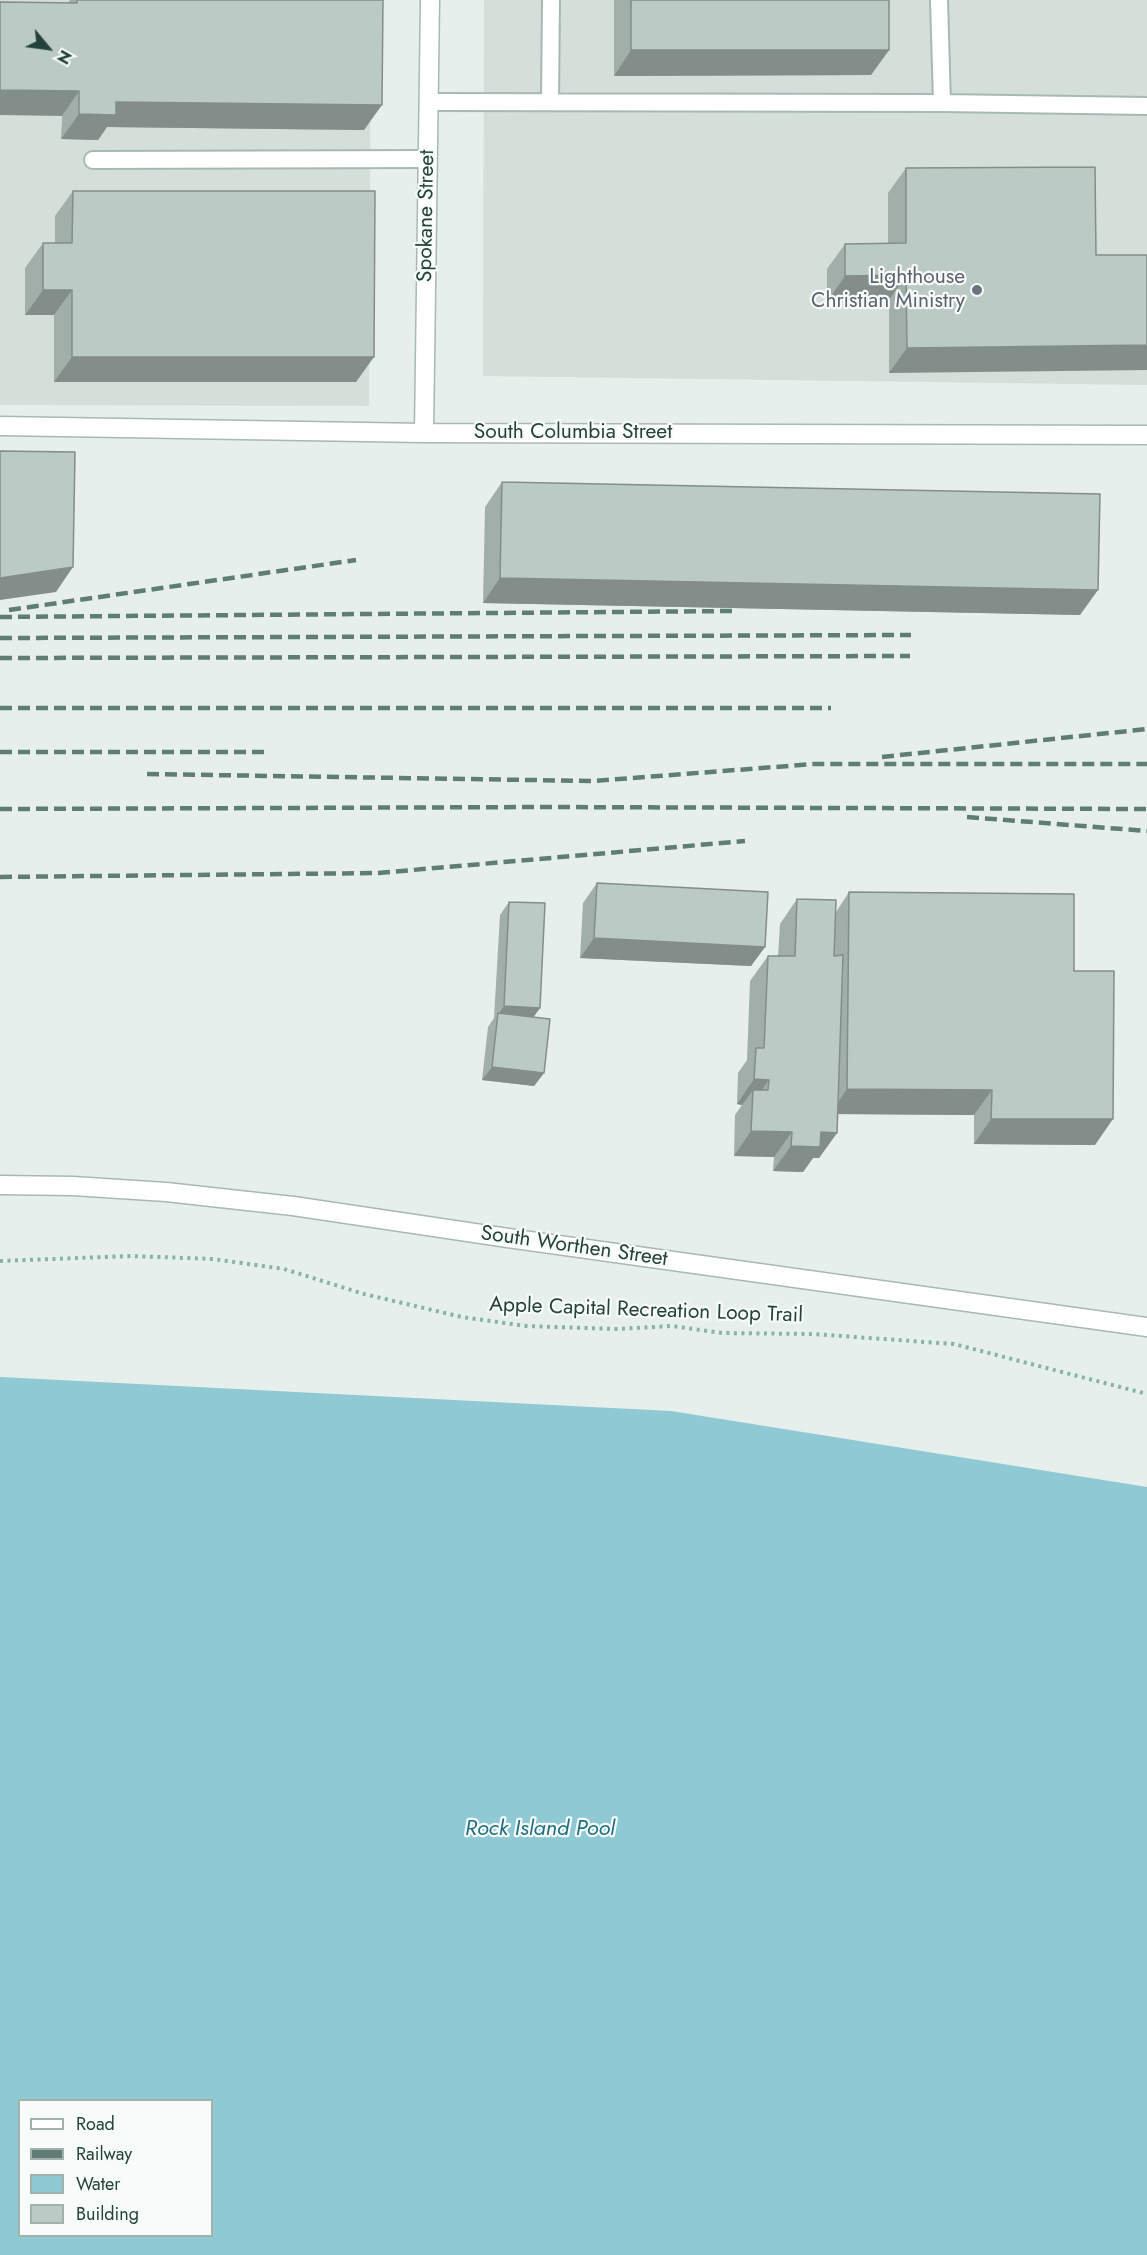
<!DOCTYPE html>
<html>
<head>
<meta charset="utf-8">
<style>
  body { margin:0 }
  #map { position:relative; width:1147px; height:2255px; overflow:hidden; background:#e6efeb; font-family:Jost,sans-serif }
  canvas { display:block }
  .legend { position:absolute; left:18px; top:2099px; width:195px; height:138px; box-sizing:border-box; background:#f7fbf9; border:2px solid #a3b1ad; margin:0; padding:8px 10px; list-style:none; font-size:18px; color:#24423a }
  .legend li { display:flex; align-items:center; gap:12px; height:30px }
  .legend b { width:30px; border:2px solid #a3b1ad }
  .north { position:absolute; left:18px; top:18px; width:60px; height:60px; -webkit-text-stroke:4px #f7fbf9; paint-order:stroke; rotate:119deg; font-size:16px; font-weight:700; line-height:24px; text-align:center; color:#24423a }
  .north::after { content:''; display:block; margin:auto; width:21px; height:27px; background:#24423a; clip-path:polygon(50% 0,100% 100%,50% 72%,0 100%) }
</style>
</head>
<body>
<div id="map">
<canvas width="1147" height="2255"></canvas>
<ul class="legend">
<li><b style="height:8px;background:#fff"></b>Road</li>
<li><b style="height:8px;background:#5f7d75"></b>Railway</li>
<li><b style="height:16px;background:#8ec9d4"></b>Water</li>
<li><b style="height:16px;background:#bbcac4"></b>Building</li>
</ul>
<div class="north">N</div>
</div>
<script>
const ctx = document.querySelector('canvas').getContext('2d');
ctx.lineJoin = 'round';
function paint(path, color) { ctx.fillStyle = color; ctx.fill(path, 'evenodd'); }
const poly = rows => new Path2D(rows.map(r => 'M' + r).join(''));
function trace(path, color, width, dash) { ctx.strokeStyle = color; ctx.lineWidth = width; ctx.lineCap = dash ? 'butt' : 'round'; ctx.setLineDash(dash || []); ctx.stroke(path); }
function write(font, color, halo, rows, align = 'center') {
  ctx.font = font + ' Jost,sans-serif'; ctx.lineWidth = 4.5; ctx.setLineDash([]); ctx.textBaseline = 'middle'; ctx.strokeStyle = halo; ctx.fillStyle = color; for (const [text, x, y, turn = 0] of rows) {
    ctx.save(); ctx.translate(x, y); ctx.rotate((+turn || 0) * Math.PI / 180); ctx.textAlign = isNaN(turn) ? turn : align; if (halo) ctx.strokeText(text, 0, 0); ctx.fillText(text, 0, 0); ctx.restore();
  }
}
const built = poly([
  [0,0,371,0,369,406,0,405],
  [484,0,1147,0,1147,385,483,376]
]);
const water = poly([
  [0,1377,671,1411,1147,1487,1147,2255,0,2255],
  [20,2100,212,2100,212,2236,20,2236]
]);
const path = poly([
  [0,1261,131,1256,213,1259,284,1269,364,1294,462,1317,526,1326,616,1329,672,1326,722,1333,813,1334,954,1344,1147,1394]
]);
const service = poly([
  [939,0,942,103,1147,106],
  [429,102,942,103],
  [550,102,551,0],
  [93,160,428,159]
]);
const minor = poly([
  [0,1185,73,1186,166,1192,293,1206,508,1238,1147,1327]
]);
const tertiary = poly([
  [0,426,424,433,1147,435],
  [424,433,430,0]
]);
const rail = poly([
  [9,610,356,560],
  [0,617,735,611],
  [0,638,911,635],
  [0,658,910,656],
  [0,708,831,708],
  [0,752,266,752],
  [882,757,1147,729],
  [147,774,593,781,814,764,1147,764],
  [0,809,547,807,1147,809],
  [967,817,1147,831],
  [0,877,378,873,745,841]
]);
const wall = poly([
  [70,0,383,0,364,130,107,127,98,140,61,139,68,3],
  [614,0,889,0,889,50,871,75,614,76],
  [906,168,1096,255,889,373,889,300,827,302,827,269,845,244,888,243,888,193],
  [73,191,356,382,54,382,54,315,25,315,25,268,43,243,55,243,55,216],
  [502,482,1080,615,483,603,485,507],
  [597,883,765,947,751,966,580,958,583,903],
  [849,892,1074,971,1095,1145,974,1144,974,1115,837,1114,837,1133,819,1158,813,1158,803,1172,773,1171,774,1157,734,1156,735,1115,742,1105,737,1104,738,1073,747,1060,750,981,768,956,778,956,780,924,797,899,836,912],
  [509,902,540,1008,533,1017,544,1073,534,1086,482,1080,488,1027,494,1018,500,915]
]);
const shadedWall = poly([
  [631,50,889,50,871,75,614,76],
  [0,90,79,91,62,116,0,115],
  [116,102,382,105,364,130,107,127,98,140,61,139,79,114],
  [906,275,889,300,827,302,845,276],
  [43,290,72,290,54,315,25,315],
  [1147,345,1147,370,889,373,907,348],
  [72,357,374,357,356,382,54,382],
  [73,567,56,592,0,600,0,578],
  [500,578,1098,590,1080,615,483,603],
  [594,938,765,947,751,966,580,958],
  [504,1006,540,1008,530,1022,498,1015],
  [492,1067,544,1073,534,1086,482,1080],
  [754,1079,769,1080,752,1104,753,1090,742,1105,737,1104],
  [847,1089,992,1090,974,1115,830,1114],
  [991,1119,1113,1119,1095,1145,974,1144],
  [751,1131,792,1132,774,1157,734,1156],
  [821,1132,837,1133,819,1158,813,1158,803,1172,773,1171,791,1146]
]);
const building = poly([
  [77,0,383,0,382,105,116,102,116,115,79,114,79,91,0,90,0,2,77,3,77,0],
  [631,0,889,0,889,50,631,50,631,0],
  [1095,167,1096,255,1147,255,1147,345,907,348,906,275,845,276,845,244,906,243,906,168,1095,167],
  [73,191,375,191,374,357,72,357,72,290,43,290,43,243,72,243,73,191],
  [0,451,75,452,73,567,0,578,0,451],
  [502,482,1100,494,1098,590,500,578,502,482],
  [597,883,768,892,765,947,594,938,597,883],
  [849,892,1074,894,1074,971,1114,971,1113,1119,991,1119,992,1090,847,1089,849,892],
  [797,899,836,900,834,956,843,955,837,1133,821,1132,820,1147,791,1146,792,1132,751,1131,753,1090,768,1090,769,1080,754,1079,756,1048,764,1048,768,956,795,956,797,899],
  [509,902,545,903,540,1008,504,1006,509,902],
  [498,1013,550,1019,544,1073,492,1067,498,1013]
]);
const markers = [
  [977,290,6,"#6b7280"]
];
const streetNames = [
  ["Spokane Street",427,216,-89],
  ["South Columbia Street",573,433],
  ["South Worthen Street",574,1247,8],
  ["Apple Capital Recreation Loop Trail",646,1311,2]
];
const worshipNames = [
  ["Lighthouse",965,278],
  ["Christian Ministry",965,302]
];
const waterNames = [
  ["Rock Island Pool",540,1830]
];
paint(built, '#d4dfda');
paint(water, '#8ec9d4');
trace(service, '#a8b8b2', 20);
trace(minor, '#a8b8b2', 21);
trace(tertiary, '#a8b8b2', 21);
trace(path, '#86b3a5', 4, [3, 4.5]);
trace(service, '#fff', 16);
trace(minor, '#fff', 18);
trace(tertiary, '#fff', 18);
trace(rail, '#5f7d75', 4.5, [12, 6]);
paint(wall, '#a1aea9');
paint(shadedWall, '#838d89');
paint(building, '#bbcac4');
trace(building, '#838d89', 1.5);
for (const [x, y, r, color] of markers) { const dot = new Path2D(); dot.arc(x, y, r, 0, 2 * Math.PI); ctx.fillStyle = color; ctx.fill(dot); trace(dot, '#f7fbf9', 2); }
write('21px', '#24423a', '#f7fbf9', streetNames);
write('21px', '#5b616d', '#f7fbf9', worshipNames, 'right');
write('italic 22px', '#1c6f80', '#f7fbf9', waterNames);
</script>
</body>
</html>
